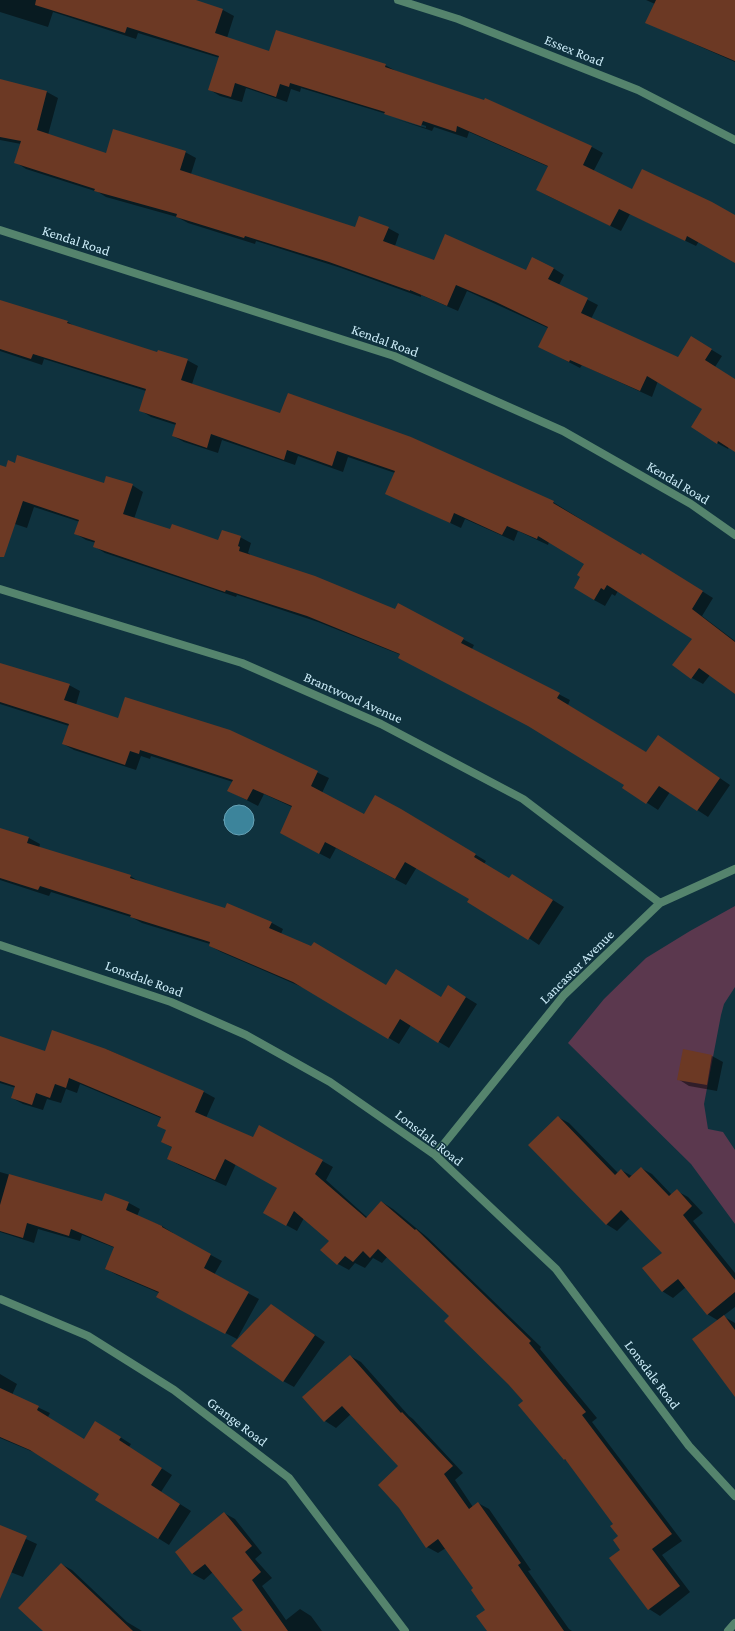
<!DOCTYPE html>
<html>
<head>
<meta charset="utf-8">
<style>
  body { margin:0 }
  canvas { display:block; background:#0f323e }
</style>
</head>
<body>
<canvas width="735" height="1631"></canvas>
<script>
const ctx = document.querySelector('canvas').getContext('2d');
ctx.lineJoin = 'round';
function paint(path, color) { ctx.fillStyle = color; ctx.fill(path, 'evenodd'); }
const poly = rows => new Path2D(rows.map(r => 'M' + r).join(''));
function trace(path, color, width, dash) { ctx.strokeStyle = color; ctx.lineWidth = width; ctx.lineCap = dash ? 'butt' : 'round'; ctx.setLineDash(dash || []); ctx.stroke(path); }
function write(font, color, halo, rows, align = 'center') {
  ctx.font = font + ' "Crimson Pro",serif'; ctx.lineWidth = 3; ctx.setLineDash([]); ctx.textBaseline = 'middle'; ctx.strokeStyle = halo; ctx.fillStyle = color; for (const [text, x, y, turn = 0] of rows) {
    ctx.save(); ctx.translate(x, y); ctx.rotate((+turn || 0) * Math.PI / 180); ctx.textAlign = isNaN(turn) ? turn : align; if (halo) ctx.strokeText(text, 0, 0); ctx.fillText(text, 0, 0); ctx.restore();
  }
}
const green = poly([
  [735,906,735,987,724,1004,721,1015,704,1104,708,1129,723,1132,735,1150,735,1224,691,1164,568,1043,604,999,646,958,690,931]
]);
const water = poly([
  '224 820a15 15 0 1 1 30 0a15 15 0 1 1-30 0Z'
]);
const shadow = poly([
  [0,0,192,0,223,10,234,16,227,38,270,52,385,65,396,71,485,101,486,99,592,147,603,153,593,172,632,191,735,216,735,262,699,241,696,246,630,214,621,231,548,196,537,190,549,167,469,132,467,138,434,127,432,131,393,118,426,128,426,126,301,88,300,92,291,89,287,102,246,88,242,102,220,96,210,90,220,58,138,33,136,39,53,12,48,27,0,12],
  [646,0,735,0,735,62,658,28,647,22,655,4],
  [0,80,47,92,58,98,48,135,106,154,185,152,196,158,191,174,356,228,388,228,399,234,395,246,434,261,526,272,553,268,564,275,559,285,598,305,591,319,679,358,692,338,722,356,715,367,735,380,735,451,729,447,728,449,717,443,703,409,658,381,652,397,582,365,580,368,540,347,548,328,467,291,458,311,421,295,421,297,341,268,256,241,255,244,188,223,177,217,106,197,98,192,26,169,15,162,21,144,0,140],
  [0,301,68,322,77,328,158,353,187,360,198,366,192,384,281,415,410,437,553,502,642,557,654,561,713,598,702,616,735,641,735,693,710,675,703,684,692,678,693,638,618,591,615,596,612,594,605,606,594,600,582,576,585,563,549,542,548,545,518,531,514,541,465,519,461,528,386,493,395,473,348,457,343,472,298,456,295,465,222,440,218,453,184,442,173,436,176,425,151,417,140,410,146,391,44,359,42,365,0,351],
  [16,464,105,485,132,485,143,492,134,519,171,531,219,541,240,537,251,543,248,553,250,554,250,556,396,610,398,605,474,645,472,649,570,700,568,705,647,753,669,743,730,785,708,817,670,792,658,810,623,787,625,785,535,729,401,655,318,622,237,595,236,597,105,553,95,547,96,543,86,540,76,534,80,522,34,507,27,528,0,519,0,477,7,468],
  [0,664,69,685,80,691,76,705,119,719,230,731,329,778,322,793,365,816,412,816,486,861,484,864,509,879,523,881,564,907,539,945,471,899,417,867,406,885,336,848,330,859,292,839,292,807,264,794,258,806,229,791,233,782,151,756,150,759,141,756,136,770,74,750,63,744,69,726,0,704],
  [0,829,29,838,40,844,39,848,130,876,142,883,226,909,228,904,272,923,283,929,281,934,387,986,441,998,459,993,477,1004,449,1048,411,1025,399,1044,304,988,221,952,210,946,210,944,142,923,131,917,51,892,49,896,0,880],
  [0,1037,46,1052,106,1049,204,1092,215,1098,206,1118,253,1138,260,1126,333,1167,326,1180,368,1218,382,1202,393,1209,427,1237,541,1347,540,1349,597,1418,592,1422,682,1541,662,1555,690,1592,660,1616,649,1609,621,1550,619,1537,614,1524,567,1461,564,1459,524,1402,450,1316,388,1256,382,1263,373,1258,365,1268,355,1263,349,1270,338,1264,330,1241,304,1218,297,1231,264,1213,278,1188,236,1164,226,1186,179,1165,168,1159,173,1148,162,1142,167,1130,161,1118,80,1084,77,1093,66,1089,61,1103,47,1099,43,1110,23,1104,12,1098,16,1088,0,1083],
  [684,1051,712,1056,723,1062,717,1091,689,1086,678,1079],
  [558,1117,569,1123,618,1173,621,1170,632,1176,641,1168,652,1174,672,1195,677,1191,688,1197,703,1213,693,1221,735,1273,735,1307,723,1316,735,1323,735,1395,719,1321,707,1314,686,1287,673,1298,662,1291,663,1253,630,1218,617,1231,606,1224],
  [0,1172,102,1202,106,1194,129,1203,140,1209,137,1216,162,1226,173,1233,172,1234,222,1261,214,1275,259,1299,237,1339,168,1303,159,1293,117,1275,106,1269,115,1248,82,1235,80,1241,38,1229,34,1243,0,1232],
  [282,1312,325,1342,294,1387,283,1381],
  [350,1356,361,1362,409,1416,413,1419,463,1473,455,1480,473,1507,478,1503,489,1509,531,1570,528,1571,569,1629,572,1631,488,1631,487,1610,474,1589,446,1548,438,1553,427,1547,399,1466,351,1414,336,1428,325,1421,303,1397],
  [0,1374,17,1384,12,1395,50,1413,48,1417,84,1440,106,1428,131,1444,129,1447,172,1475,161,1492,191,1511,169,1545,97,1500,100,1494,38,1454,0,1438],
  [224,1513,235,1519,262,1553,255,1559,272,1578,262,1586,286,1620,300,1609,311,1616,322,1631,243,1631,245,1610,213,1572,204,1580,193,1574,176,1553],
  [0,1527,37,1544,23,1577,0,1568],
  [61,1564,72,1570,127,1622,142,1631,47,1631]
]);
const building = poly([
  [36,0,196,0,223,9,215,33,269,51,276,30,386,64,385,67,484,100,485,98,592,146,583,165,632,189,642,169,712,202,735,215,735,263,687,236,685,241,619,209,610,226,536,190,548,166,457,126,456,132,423,121,421,126,384,114,385,112,290,83,289,87,280,84,276,97,235,83,231,97,208,90,219,56,127,27,125,33,35,5],
  [656,0,735,0,735,61,645,23],
  [0,79,47,91,37,130,106,153,113,129,186,151,180,170,355,227,359,216,389,227,383,241,434,260,445,234,526,270,532,257,554,268,548,279,588,298,581,313,678,357,691,336,712,349,705,360,735,379,735,452,718,441,717,444,691,427,702,409,647,376,640,391,570,360,569,362,538,347,548,327,496,302,456,285,447,306,410,290,410,291,329,262,245,236,244,238,176,217,177,214,94,191,95,189,14,163,21,141,0,137],
  [0,300,68,321,67,323,157,352,158,350,188,359,181,380,280,413,288,393,411,437,554,501,553,503,641,555,642,553,703,591,692,609,735,642,735,694,699,668,691,679,672,665,692,639,607,585,604,590,601,588,594,600,574,588,580,577,577,575,584,564,538,536,537,539,507,526,502,535,454,513,450,523,385,494,395,471,337,451,332,466,287,450,284,460,211,434,207,448,172,436,176,423,139,411,146,389,33,354,31,359,0,349],
  [17,455,104,483,106,476,133,484,123,514,170,529,172,524,218,540,222,530,241,536,238,546,240,547,239,551,315,576,395,609,398,603,464,638,461,643,560,693,557,698,646,752,658,735,720,778,697,811,659,786,646,804,622,788,624,785,528,726,398,658,400,654,307,616,226,590,225,592,93,547,95,541,74,534,79,520,23,501,4,557,0,557,0,465,6,467,8,460,15,463],
  [0,663,70,684,64,700,118,718,125,697,230,730,318,771,311,786,364,814,375,795,401,809,476,854,474,857,509,878,512,874,553,900,528,940,467,902,469,899,405,862,395,879,325,842,319,854,280,833,292,806,253,789,247,800,227,791,233,780,140,750,139,754,130,751,125,765,62,744,69,724,0,702],
  [0,828,29,837,27,843,131,875,130,878,225,908,227,903,272,922,269,928,311,946,314,942,386,985,396,969,441,997,448,985,466,997,438,1043,400,1019,388,1039,293,982,209,946,210,942,130,917,131,915,40,886,38,890,0,878],
  [52,1030,106,1049,204,1091,195,1112,253,1137,259,1125,323,1160,315,1174,366,1218,381,1201,415,1230,416,1229,531,1341,529,1343,586,1412,582,1415,672,1534,652,1549,680,1586,648,1610,609,1558,620,1550,613,1540,618,1536,610,1526,613,1524,565,1459,564,1460,518,1405,523,1401,508,1384,444,1321,449,1316,378,1249,370,1258,363,1251,353,1262,345,1256,337,1265,320,1250,329,1241,294,1211,286,1226,263,1213,277,1188,225,1159,215,1180,167,1159,172,1147,161,1142,166,1130,157,1126,161,1117,69,1078,66,1088,55,1084,50,1098,36,1093,32,1105,11,1098,15,1086,0,1081,0,1036,45,1051],
  [683,1049,712,1055,707,1085,677,1080],
  [558,1116,615,1175,621,1169,629,1178,641,1167,669,1196,677,1189,692,1206,683,1215,735,1280,735,1292,707,1315,678,1279,662,1292,642,1268,662,1253,621,1210,606,1225,528,1145],
  [9,1174,102,1201,105,1193,129,1202,126,1210,162,1226,162,1227,211,1254,204,1268,249,1292,225,1334,156,1297,159,1292,105,1269,114,1247,71,1229,69,1236,27,1223,23,1238,0,1231,0,1205],
  [271,1304,315,1335,283,1382,231,1346],
  [724,1315,735,1330,735,1397,692,1339],
  [350,1355,401,1413,402,1412,453,1466,444,1474,469,1509,478,1502,521,1563,518,1565,564,1631,487,1631,476,1616,485,1610,471,1590,473,1588,438,1539,426,1548,399,1508,378,1485,398,1466,342,1406,324,1422,302,1397],
  [0,1388,39,1406,37,1410,84,1439,95,1421,121,1437,119,1440,162,1468,151,1485,180,1504,158,1539,95,1500,99,1494,30,1450,0,1437],
  [224,1512,252,1546,245,1552,261,1572,252,1580,288,1631,242,1631,232,1618,243,1610,205,1564,192,1574,175,1552],
  [0,1525,27,1536,0,1599],
  [61,1563,133,1631,43,1631,18,1608]
]);
const minor = poly([
  [398,0,458,19,638,90,735,140],
  [0,230,394,356,563,431,691,504,735,535],
  [0,589,242,663,381,724,523,799,660,903],
  [0,945,171,1002,246,1035,330,1082,435,1155,556,1269,689,1446,735,1496],
  [435,1155,564,995,660,903,735,869],
  [0,1299,88,1336,174,1390,289,1478,405,1631],
  [728,1631,735,1623]
]);
const streetNames = [
  ["Essex Road",574,51,22],
  ["Kendal Road",76,241,18],
  ["Kendal Road",385,341,20],
  ["Kendal Road",678,483,31],
  ["Brantwood Avenue",353,698,24],
  ["Lancaster Avenue",577,967,-45],
  ["Lonsdale Road",144,979,20],
  ["Lonsdale Road",429,1138,38],
  ["Lonsdale Road",652,1375,53],
  ["Grange Road",237,1422,37]
];
paint(green, '#5b384e');
paint(water, '#3c849b');
trace(water, '#67a3b7', 1);
paint(shadow, '#0007');
paint(building, '#6c3924');
trace(minor, '#55846d', 8);
write('14px', '#ccecf8', '#0f323e', streetNames);
</script>
</body>
</html>
